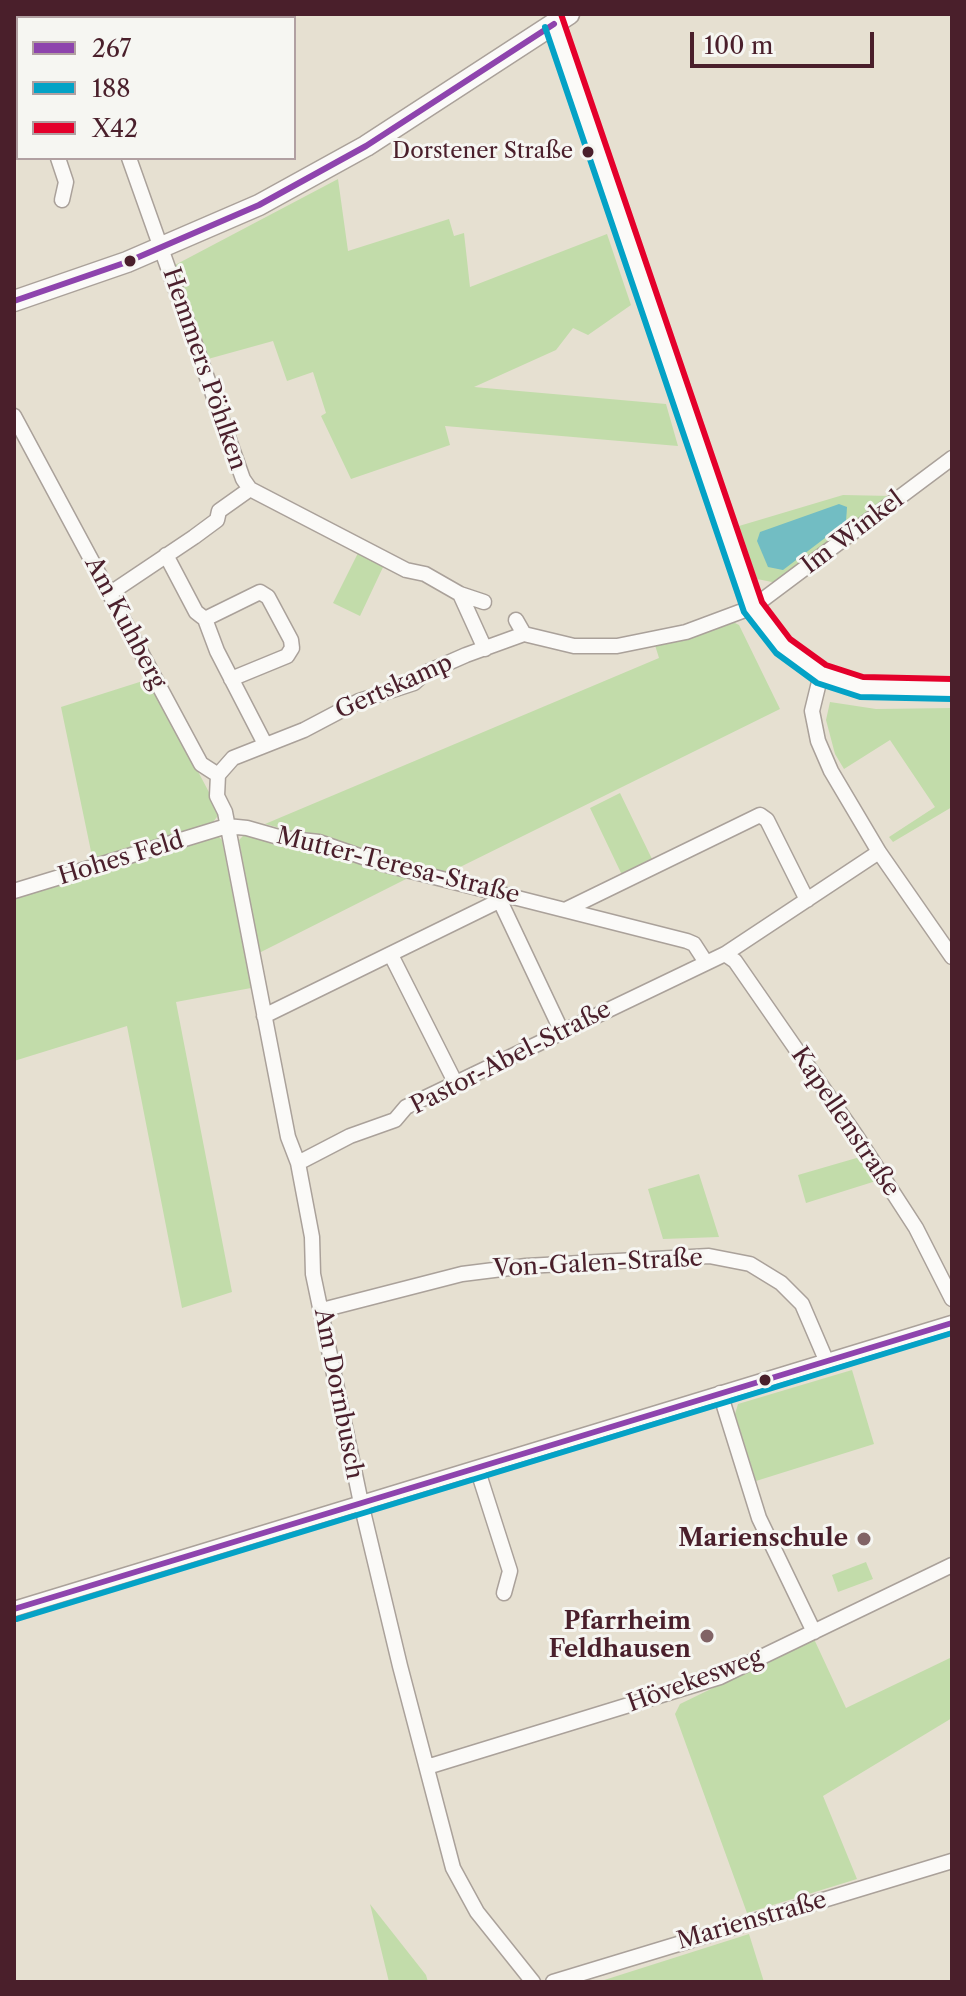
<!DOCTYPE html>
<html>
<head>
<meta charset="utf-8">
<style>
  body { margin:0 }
  #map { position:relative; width:966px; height:1996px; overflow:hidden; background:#e6e0d1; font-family:"Libre Caslon Text",serif }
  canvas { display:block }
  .frame { position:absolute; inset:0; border:16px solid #4a1f2b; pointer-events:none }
  .legend { position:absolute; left:16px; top:16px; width:280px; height:144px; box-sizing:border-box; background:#f6f6f2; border:2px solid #b1a0a2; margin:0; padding:10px 14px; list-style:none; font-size:24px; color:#4a1f2b }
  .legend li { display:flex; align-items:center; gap:16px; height:40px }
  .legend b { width:40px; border:2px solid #b1a0a2 }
  .scale { position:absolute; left:690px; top:32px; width:184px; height:36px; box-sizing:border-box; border:4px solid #4a1f2b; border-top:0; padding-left:10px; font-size:24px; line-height:28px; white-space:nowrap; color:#4a1f2b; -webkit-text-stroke:6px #f6f6f2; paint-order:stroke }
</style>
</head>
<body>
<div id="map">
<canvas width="966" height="1996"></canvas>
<div class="frame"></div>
<ul class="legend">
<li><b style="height:10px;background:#8e44ad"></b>267</li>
<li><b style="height:10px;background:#04a2c6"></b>188</li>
<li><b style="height:10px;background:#e4002b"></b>X42</li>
</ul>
<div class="scale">100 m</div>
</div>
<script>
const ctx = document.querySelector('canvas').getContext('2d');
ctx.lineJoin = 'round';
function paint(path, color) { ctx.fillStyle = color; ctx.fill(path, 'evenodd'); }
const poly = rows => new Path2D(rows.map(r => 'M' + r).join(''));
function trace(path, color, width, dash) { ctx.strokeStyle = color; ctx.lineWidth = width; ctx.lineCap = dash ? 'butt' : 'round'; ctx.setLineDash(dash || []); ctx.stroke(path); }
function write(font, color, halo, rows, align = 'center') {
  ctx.font = font + ' "Libre Caslon Text",serif'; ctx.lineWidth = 6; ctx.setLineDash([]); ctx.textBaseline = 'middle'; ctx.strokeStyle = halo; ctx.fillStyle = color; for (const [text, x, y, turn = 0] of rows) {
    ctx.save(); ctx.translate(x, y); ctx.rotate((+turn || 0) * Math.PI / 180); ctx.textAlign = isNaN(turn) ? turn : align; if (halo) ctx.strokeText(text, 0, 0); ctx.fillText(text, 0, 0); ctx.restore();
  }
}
const green = poly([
  [338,179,348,251,449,219,454,236,464,233,470,287,607,234,631,305,588,335,573,328,556,350,474,387,666,404,678,446,445,426,450,445,351,479,321,416,326,413,313,372,287,381,273,341,208,359,175,265],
  [843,495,892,496,777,583,757,579,739,526],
  [359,551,385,563,360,616,333,603],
  [733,622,739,625,780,709,448,873,265,824,659,658,655,645],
  [149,679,220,813,210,826,93,861,61,707],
  [830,702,876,709,952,708,952,807,893,842,889,837,935,807,890,740,844,769,835,754,826,720],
  [620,793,652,859,622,875,590,808],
  [247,832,414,875,259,953,239,840],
  [217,835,222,840,251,988,176,1002,232,1292,182,1308,127,1026,14,1061,14,896],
  [860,1157,876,1181,806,1203,798,1175],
  [699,1174,719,1237,663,1239,648,1189],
  [852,1370,874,1444,756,1481,735,1414,738,1404],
  [866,1562,873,1579,838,1592,832,1575],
  [814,1639,846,1708,952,1657,952,1718,823,1796,857,1879,747,1913,675,1714,680,1704],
  [370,1904,426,1975,428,1982,389,1982],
  [749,1934,764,1982,598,1982]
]);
const water = poly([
  [839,504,847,507,846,522,783,570,768,567,757,541,760,532]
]);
const minor = poly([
  [66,14,68,18],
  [14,59,18,68],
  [58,158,66,182,62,200],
  [129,158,243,479,250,489,406,570,425,574,460,594,484,602],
  [14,416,201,764,218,775,217,796,225,812,288,1137,298,1163,312,1237,313,1274,361,1503,400,1666,453,1868,477,1912,533,1982],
  [166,555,196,612,205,619,217,651,265,744],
  [109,594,194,537,217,520,219,511,250,489],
  [460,594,485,649],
  [205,619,260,592,268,597,291,640,292,648,287,656,231,679],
  [516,620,524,634],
  [821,674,812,711,818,741,831,771,879,852,952,957],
  [218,775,233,758,304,730,359,701,414,683,425,673,466,655,524,634,574,646,617,646,686,632,753,607,952,458],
  [14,891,227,826,247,828,282,838,319,842,383,864,687,941,694,944,705,961],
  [501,903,562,1032],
  [567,909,760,815,767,820,807,900],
  [725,954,735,961,857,1137,916,1228,952,1299],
  [391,955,456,1084],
  [264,1016,511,895],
  [298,1163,350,1136,395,1120,406,1107,725,954,879,852],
  [322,1310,462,1274,526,1266,709,1256,750,1264,781,1283,802,1304,826,1360],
  [720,1393,759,1518,814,1632],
  [477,1468,510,1571,504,1593],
  [14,1609,952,1323],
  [427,1767,720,1677,952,1565],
  [553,1982,952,1861]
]);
const tertiary = poly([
  [554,24,753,607,783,646,821,674,861,687,952,689]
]);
const secondary = poly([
  [14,301,127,262,259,205,366,146,569,14]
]);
const bus1 = poly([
  [14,301,127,262,259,205,366,146,554,24],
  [14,1609,952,1323]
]);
const bus2 = poly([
  [545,27,744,612,776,653,817,683,860,697,952,699],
  [17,1619,952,1333]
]);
const bus3 = poly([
  [561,14,762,602,790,639,826,665,863,677,952,679]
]);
const markers = [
  [588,152,7,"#4a1f2b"],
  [130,261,7,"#4a1f2b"],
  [765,1380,7,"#4a1f2b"],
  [864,1539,8,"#816365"],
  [707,1636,8,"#816365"]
];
const busNames = [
  ["Dorstener Straße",573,152]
];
const streetNames = [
  ["Hemmers Pöhlken",204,369,71],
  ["Im Winkel",853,533,-37],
  ["Am Kuhberg",125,623,62],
  ["Gertskamp",394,687,-24],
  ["Hohes Feld",121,859,-17],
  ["Mutter-Teresa-Straße",398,866,14],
  ["Pastor-Abel-Straße",511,1058,-27],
  ["Kapellenstraße",845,1122,56],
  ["Von-Galen-Straße",598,1264,-3],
  ["Am Dornbusch",338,1394,79],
  ["Hövekesweg",695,1681,-20],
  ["Marienstraße",752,1921,-16]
];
const poiNames = [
  ["Marienschule",848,1539],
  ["Pfarrheim",691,1622],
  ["Feldhausen",691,1650]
];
paint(green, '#c2dcaa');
paint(water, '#72bdc3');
trace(minor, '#aaa19a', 17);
trace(tertiary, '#aaa19a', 21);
trace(secondary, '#aaa19a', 23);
trace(minor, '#fbfaf8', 14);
trace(tertiary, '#fbfaf8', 18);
trace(secondary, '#fbfaf8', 20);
trace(bus1, '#8e44ad', 6);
trace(bus2, '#04a2c6', 6);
trace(bus3, '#e4002b', 6);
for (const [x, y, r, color] of markers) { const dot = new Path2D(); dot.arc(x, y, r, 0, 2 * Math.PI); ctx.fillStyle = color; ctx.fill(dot); trace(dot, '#f6f6f2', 3); }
write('22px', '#4a1f2b', '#f6f6f2', busNames, 'right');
write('24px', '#4a1f2b', '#f6f6f2', streetNames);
write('bold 24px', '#4a1f2b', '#f6f6f2', poiNames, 'right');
</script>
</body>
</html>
